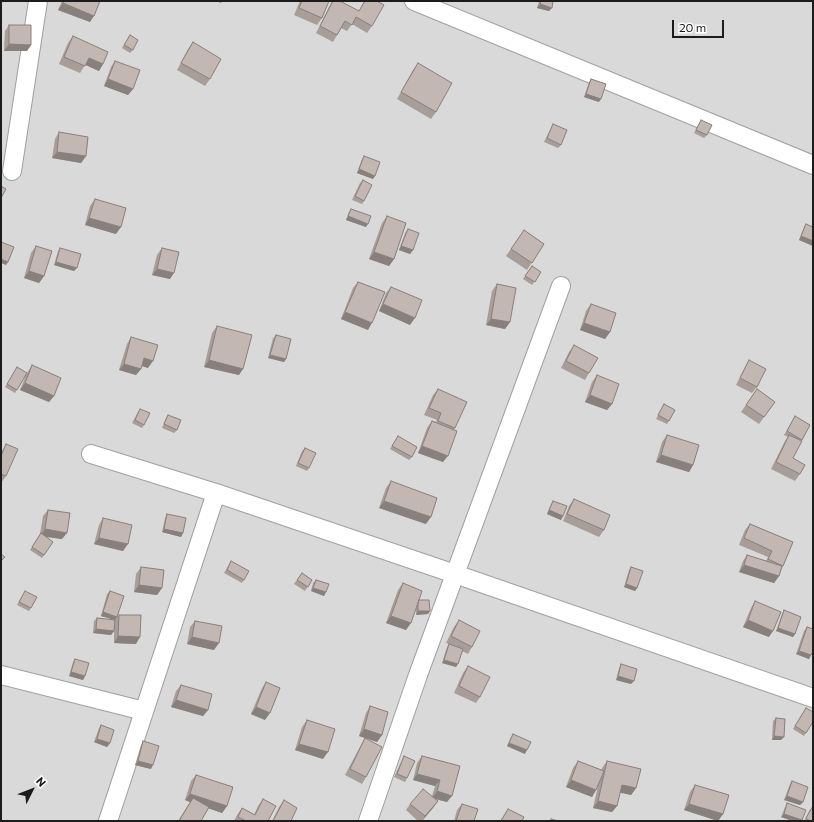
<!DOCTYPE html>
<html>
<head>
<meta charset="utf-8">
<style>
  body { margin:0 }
  #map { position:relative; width:814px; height:822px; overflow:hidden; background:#ede8e2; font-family:Commissioner,sans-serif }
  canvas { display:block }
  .frame { position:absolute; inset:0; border:2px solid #1c1c1c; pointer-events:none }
  .north { position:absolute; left:12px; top:770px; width:40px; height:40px; -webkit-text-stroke:3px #fff; paint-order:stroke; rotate:48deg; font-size:11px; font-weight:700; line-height:16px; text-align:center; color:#1c1c1c }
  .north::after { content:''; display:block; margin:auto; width:14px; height:18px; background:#1c1c1c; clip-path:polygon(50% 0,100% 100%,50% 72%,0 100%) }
  .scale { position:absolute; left:672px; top:20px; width:52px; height:18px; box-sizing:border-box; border:2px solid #1c1c1c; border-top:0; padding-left:5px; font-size:12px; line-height:14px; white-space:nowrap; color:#1c1c1c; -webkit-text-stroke:3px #fff; paint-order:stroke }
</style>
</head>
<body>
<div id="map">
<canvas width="814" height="822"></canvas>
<div class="frame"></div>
<div class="north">N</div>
<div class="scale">20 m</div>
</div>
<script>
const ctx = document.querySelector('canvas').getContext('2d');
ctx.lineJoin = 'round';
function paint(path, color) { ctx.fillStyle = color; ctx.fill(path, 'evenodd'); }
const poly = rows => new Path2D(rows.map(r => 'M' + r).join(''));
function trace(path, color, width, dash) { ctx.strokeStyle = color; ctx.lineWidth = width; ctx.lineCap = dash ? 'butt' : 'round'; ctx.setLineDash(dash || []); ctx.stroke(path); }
const residential = poly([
  [1,1,813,1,813,821,1,821]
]);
const minor = poly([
  [414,1,813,165],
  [12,171,38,1],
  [91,454,216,493,455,574,813,698],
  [1,675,144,711],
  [108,821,216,493],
  [368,821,418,675,561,286]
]);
const wall = poly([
  [62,1,100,1,90,22,58,10],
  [300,1,329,1,322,18,317,25,294,15],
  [332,1,340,1,359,11,364,1,377,1,372,26,367,33,352,24,347,31,341,28,333,42,316,33],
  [539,1,553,1,549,11,537,8],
  [9,25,31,45,27,51,4,51,5,31],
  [130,35,133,50,130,53,122,48],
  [73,36,103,64,99,71,85,65,80,73,59,64,68,43],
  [193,42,210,79,205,86,177,70,188,49],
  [115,61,133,89,128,95,104,86,111,67],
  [418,63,436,112,431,119,397,99,413,70],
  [591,79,599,102,584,97,589,82],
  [701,120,707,135,704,138,694,133],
  [553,124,561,145,558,148,544,142],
  [59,132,86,156,81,163,52,158,55,139],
  [364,156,373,179,357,173,362,159],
  [363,180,364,201,362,204,352,200,360,183],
  [95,199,116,234,85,225,90,206],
  [351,209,366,227,346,220,349,212],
  [387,216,394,259,389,266,369,259,382,223],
  [806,224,813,227,813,246,799,240,804,227],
  [408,229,413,250,410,254,399,250,405,233],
  [524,230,544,244,527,270,506,256],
  [36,246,44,276,39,283,24,278,31,253],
  [60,248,74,271,54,265,58,251],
  [162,248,170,279,152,275,157,255],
  [532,266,541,272,532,285,523,279],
  [358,282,368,330,341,319,353,288],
  [497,284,510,322,505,329,486,325,492,291],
  [391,287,410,325,379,311,386,293],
  [591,304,610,332,605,339,580,330,586,311],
  [217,326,239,375,204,367,212,333],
  [276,335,286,359,284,362,268,358,273,338],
  [131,337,148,368,142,366,141,369,136,375,119,370,127,344],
  [574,345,589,373,585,380,561,368,569,352],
  [749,360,757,387,752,393,736,385,745,367],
  [32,365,54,396,49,402,20,390,26,375,15,393,5,387,17,367,27,373],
  [597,375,612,404,607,410,585,402,592,382],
  [438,389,455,428,443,462,418,453,427,428,432,421,436,422,437,420,424,415,433,395],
  [757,389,775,402,759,424,741,412],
  [664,404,669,421,667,424,656,419],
  [140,409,144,425,142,428,132,423,138,412],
  [168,415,177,430,174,433,162,428,166,418],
  [795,416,810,425,801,441,793,458,800,474,795,481,771,469,785,441,788,437,784,435],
  [667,435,693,465,689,472,656,462,662,442],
  [398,436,412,457,409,460,390,449],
  [6,444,6,476,1,483,1,453],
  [305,448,309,468,307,471,296,466,302,451],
  [391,481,426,524,379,508,386,488],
  [574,499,604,530,599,537,563,521,569,506],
  [553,501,563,516,561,520,547,514,551,504],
  [48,510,62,539,46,537,53,542,42,558,30,550,40,534,43,516],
  [167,514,183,533,181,537,162,532,165,518],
  [103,518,123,551,94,544,99,525],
  [750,524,793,542,783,566,782,568,779,576,774,583,739,572,743,561,747,555,766,561,768,557,739,545,745,530],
  [231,561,244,580,242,583,224,573],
  [141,567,162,588,157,595,134,592,136,574],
  [631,567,637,588,635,591,624,587,629,570],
  [302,573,312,580,305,591,294,584],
  [316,580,326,592,324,596,311,591,313,583],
  [403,583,419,600,430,611,428,614,416,615,416,609,406,630,386,623,398,590],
  [25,591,31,608,29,611,17,605],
  [110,591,118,615,136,644,114,643,114,631,111,635,93,633,94,621,97,618,114,620,101,616,107,594],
  [755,601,769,637,743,627,751,608],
  [784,610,795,634,793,637,776,631,782,614],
  [459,620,472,647,468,654,462,651,456,667,442,663,447,647,449,644,446,643,454,627],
  [195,621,214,650,187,644,190,627],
  [807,627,811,655,809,659,796,654,804,631],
  [75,659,85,676,83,680,69,676,73,662],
  [621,664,631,684,616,680,619,668],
  [468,666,480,697,476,703,454,693,463,673],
  [266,682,265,720,251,714,262,688],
  [181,685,208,710,203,716,171,707,176,691],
  [370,706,382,735,377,742,359,736,366,713],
  [804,711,813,722,804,736,793,729],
  [776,718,781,740,772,740,773,721],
  [307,720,323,759,295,750,302,727],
  [101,725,110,743,107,747,94,742,99,728],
  [513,734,525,754,507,746,511,737],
  [365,738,366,777,362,784,345,775,361,745],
  [143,741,151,769,135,765,141,745],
  [404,756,407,778,405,782,394,777,402,760],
  [422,756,460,766,447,802,435,799,438,801,433,808,422,821,418,821,406,810,410,804,432,796,435,786,413,780,417,763],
  [578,761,602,770,602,768,607,761,636,788,631,795,620,792,617,806,612,812,593,808,598,786,592,797,566,787,573,768],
  [196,775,227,806,222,813,209,808,201,821,178,821,190,802,185,800,191,781],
  [792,781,803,802,800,805,784,800,790,784],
  [695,785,723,814,718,821,684,810,690,792],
  [263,799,268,821,234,821,237,815,242,808,254,815,258,806],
  [284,800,291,821,272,821,279,807],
  [787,803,802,820,802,821,793,821,781,817,785,807],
  [462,804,474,821,454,821,457,810],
  [813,806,813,821,804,821,809,811],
  [508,809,522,821,500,821]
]);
const shadedWall = poly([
  [216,1,222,1,221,3],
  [63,3,94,16,90,22,58,10],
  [540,4,552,8,549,11,537,8],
  [9,44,31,45,27,51,4,51],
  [89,58,103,64,99,71,84,64],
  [108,79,133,89,128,95,104,86],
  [586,94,601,99,599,102,584,97],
  [57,152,86,156,81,163,52,158],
  [359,169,375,176,373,179,357,173],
  [348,216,368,224,366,227,346,220],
  [89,218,121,227,116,234,85,225],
  [801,236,813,241,813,246,799,240],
  [401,246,413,250,410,254,399,250],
  [374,252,394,259,389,266,369,259],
  [1,259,8,262,6,265,1,263],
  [56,262,77,268,74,271,54,265],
  [157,269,174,273,170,279,152,275],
  [29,271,44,276,39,283,24,278],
  [383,304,415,318,410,325,379,311],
  [345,312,372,323,368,330,341,319],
  [491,319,510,322,505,329,486,325],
  [584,323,610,332,605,339,580,330],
  [270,355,286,359,284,362,268,358],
  [144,358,153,361,148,368,139,365],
  [209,360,243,369,239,375,204,367],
  [124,364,141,369,136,375,119,370],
  [25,383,54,396,49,402,20,390],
  [590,395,612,404,607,410,585,402],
  [422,446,448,456,443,462,418,453],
  [661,455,693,465,689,472,656,462],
  [384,501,431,517,426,524,379,508],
  [549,510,563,516,561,520,547,514],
  [45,529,67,533,62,539,40,536],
  [164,529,183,533,181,537,162,532],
  [99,538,128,544,123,551,94,544],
  [744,565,779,576,774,583,739,572],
  [626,584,637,588,635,591,624,587],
  [139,585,162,588,157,595,134,592],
  [313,588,326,592,324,596,311,591],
  [418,611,430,611,428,614,416,615],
  [103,612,117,617,115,620,101,616],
  [391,616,411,623,406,630,386,623],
  [748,620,773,631,769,637,743,627],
  [778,628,795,634,793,637,776,631],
  [96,629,114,631,111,635,93,633],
  [118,636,140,637,136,644,114,643],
  [192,637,219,643,214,650,187,644],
  [799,651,811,655,809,659,796,654],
  [444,660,458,664,456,667,442,663],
  [71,672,85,676,83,680,69,676],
  [618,676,634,681,631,684,616,680],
  [176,700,208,710,203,716,171,707],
  [256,707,270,713,265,720,251,714],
  [364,729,382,735,377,742,359,736],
  [774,736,784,737,781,740,772,740],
  [97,739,110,743,107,747,94,742],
  [509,743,527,750,525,754,507,746],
  [299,744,328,752,323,759,295,750],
  [138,761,153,765,151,769,135,765],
  [417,774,440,780,435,786,413,780],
  [571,780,596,790,592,797,566,787],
  [622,785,636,788,631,795,617,792],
  [437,791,452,796,447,802,432,798],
  [190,794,227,806,222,813,190,802,193,798,190,802,185,800],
  [787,796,803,802,800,805,784,800],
  [438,801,433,808,422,821,425,816],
  [598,801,617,806,612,812,593,808],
  [689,804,723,814,718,821,684,810],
  [784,814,802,820,802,821,793,821,781,817]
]);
const building = poly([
  [64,1,100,1,94,16,63,3,64,1],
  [302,1,329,1,322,18,299,8,302,1],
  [333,1,340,1,359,11,365,1,377,1,384,5,372,26,356,17,352,25,345,21,337,35,320,26,333,1],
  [541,1,553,1,552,8,540,4,541,1],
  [9,25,31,25,31,45,9,44,9,25],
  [130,35,138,40,133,50,124,45,130,35],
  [73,36,108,52,103,64,89,58,85,66,64,57,73,36],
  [193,42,221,59,210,79,181,63,193,42],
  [115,61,140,70,133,89,108,79,115,61],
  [418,63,452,83,436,112,401,92,418,63],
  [591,79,606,84,601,99,586,94,591,79],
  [701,120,712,125,707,135,696,130,701,120],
  [553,124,567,130,561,145,547,138,553,124],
  [59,132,88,137,86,156,57,152,59,132],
  [364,156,380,162,375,176,359,169,364,156],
  [363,180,372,185,364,201,355,196,363,180],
  [1,186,6,189,1,198,1,186],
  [95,199,126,208,121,227,89,218,95,199],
  [351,209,371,216,368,224,348,216,351,209],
  [387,216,406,223,394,259,374,252,387,216],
  [806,224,813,227,813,241,801,236,806,224],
  [408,229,419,233,413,250,401,246,408,229],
  [524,230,544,244,532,263,511,249,524,230],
  [1,242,14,247,8,262,1,259,1,242],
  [36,246,52,251,44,276,29,271,36,246],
  [60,248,81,254,77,268,56,262,60,248],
  [162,248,179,252,174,273,157,269,162,248],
  [532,266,541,272,535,282,525,276,532,266],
  [358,282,385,292,372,323,345,312,358,282],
  [497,284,516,288,510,322,491,319,497,284],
  [391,287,422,300,415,318,383,304,391,287],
  [591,304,616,313,610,332,584,323,591,304],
  [217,326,252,335,243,369,209,360,217,326],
  [276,335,291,339,286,359,270,355,276,335],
  [131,337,158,345,153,361,144,358,141,369,124,364,131,337],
  [574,345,598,358,589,373,566,361,574,345],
  [749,360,766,369,757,387,740,378,749,360],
  [32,365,61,378,54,396,25,383,32,365],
  [17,367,27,373,17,390,7,384,17,367],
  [597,375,619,384,612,404,590,395,597,375],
  [438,389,467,402,455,428,438,421,441,413,429,408,438,389],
  [757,389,775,402,764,417,746,405,757,389],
  [664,404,675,410,669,421,658,415,664,404],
  [140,409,150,413,144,425,135,420,140,409],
  [168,415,181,420,177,430,164,424,168,415],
  [795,416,810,425,802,440,787,431,795,416],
  [432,421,457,431,448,456,422,446,432,421],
  [667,435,699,445,693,465,661,455,667,435],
  [789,435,802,441,793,458,805,465,800,474,776,462,789,435],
  [398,436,417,447,412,457,392,446,398,436],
  [6,444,18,449,6,476,1,474,1,456,6,444],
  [305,448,316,453,309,468,298,463,305,448],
  [391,481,437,498,431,517,384,501,391,481],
  [574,499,610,515,604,530,567,514,574,499],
  [553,501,567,506,563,516,549,510,553,501],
  [48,510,70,513,67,533,45,529,48,510],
  [167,514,186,518,183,533,164,529,167,514],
  [103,518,132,525,128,544,99,538,103,518],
  [750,524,793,542,783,566,768,559,772,551,744,538,750,524],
  [41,533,53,542,44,555,32,547,41,533],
  [1,554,5,557,1,561,1,554],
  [747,555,782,566,779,576,744,565,747,555],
  [231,561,249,571,244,580,227,570,231,561],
  [141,567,164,570,162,588,139,585,141,567],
  [631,567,643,571,637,588,626,584,631,567],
  [302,573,312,580,308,587,297,580,302,573],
  [316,580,329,584,326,592,313,588,316,580],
  [403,583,422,591,411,623,391,616,403,583],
  [25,591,37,597,31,608,19,602,25,591],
  [110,591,124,596,117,617,103,612,110,591],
  [419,600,429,600,430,611,418,611,418,603,419,600],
  [755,601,781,612,773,631,748,620,755,601],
  [784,610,801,617,795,634,778,628,784,610],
  [119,615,141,615,140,637,118,636,119,615],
  [97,618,115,620,114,631,96,629,97,618],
  [459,620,480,631,472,647,451,636,459,620],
  [195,621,222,626,219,643,192,637,195,621],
  [807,627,813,629,813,651,811,655,799,651,807,627],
  [449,644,463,649,458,664,444,660,449,644],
  [75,659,89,663,85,676,71,672,75,659],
  [621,664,637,669,634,681,618,676,621,664],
  [468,666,490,677,480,697,459,686,468,666],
  [266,682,280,688,270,713,256,707,266,682],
  [181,685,212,694,208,710,176,700,181,685],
  [370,706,388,712,382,735,364,729,370,706],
  [806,708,813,712,813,722,806,733,795,726,806,708],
  [776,718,785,719,784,737,774,736,776,718],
  [307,720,335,729,328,752,299,744,307,720],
  [101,725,114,730,110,743,97,739,101,725],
  [513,734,531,742,527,750,509,743,513,734],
  [365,738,382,747,366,777,350,769,365,738],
  [143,741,159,746,153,765,138,761,143,741],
  [404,756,415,761,407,778,397,774,404,756],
  [422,756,460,766,452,796,437,791,440,780,417,774,422,756],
  [578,761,604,771,596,790,571,780,578,761],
  [607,761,641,769,636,788,622,785,617,806,598,801,607,761],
  [196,775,233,787,227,806,190,794,196,775],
  [792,781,808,787,803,802,787,796,792,781],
  [695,785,729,795,723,814,689,804,695,785],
  [423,789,438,801,425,816,410,804,423,789],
  [193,798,209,807,201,821,179,821,193,798],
  [263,799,276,806,268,821,246,821,238,817,242,808,255,815,263,799],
  [284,800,297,808,291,821,273,821,284,800],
  [787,803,806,810,802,820,784,814,787,803],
  [462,804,478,809,474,821,456,821,462,804],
  [813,806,813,821,810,821,806,818,813,806],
  [508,809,524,817,522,821,501,821,508,809],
  [551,819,559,821,550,821,551,819]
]);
paint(residential, '#dad9d9');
trace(minor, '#a0a0a0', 20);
trace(minor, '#fff', 18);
paint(wall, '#a79d99');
paint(shadedWall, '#88807d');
paint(building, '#c2b7b2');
trace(building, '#88807d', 1);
</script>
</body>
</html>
